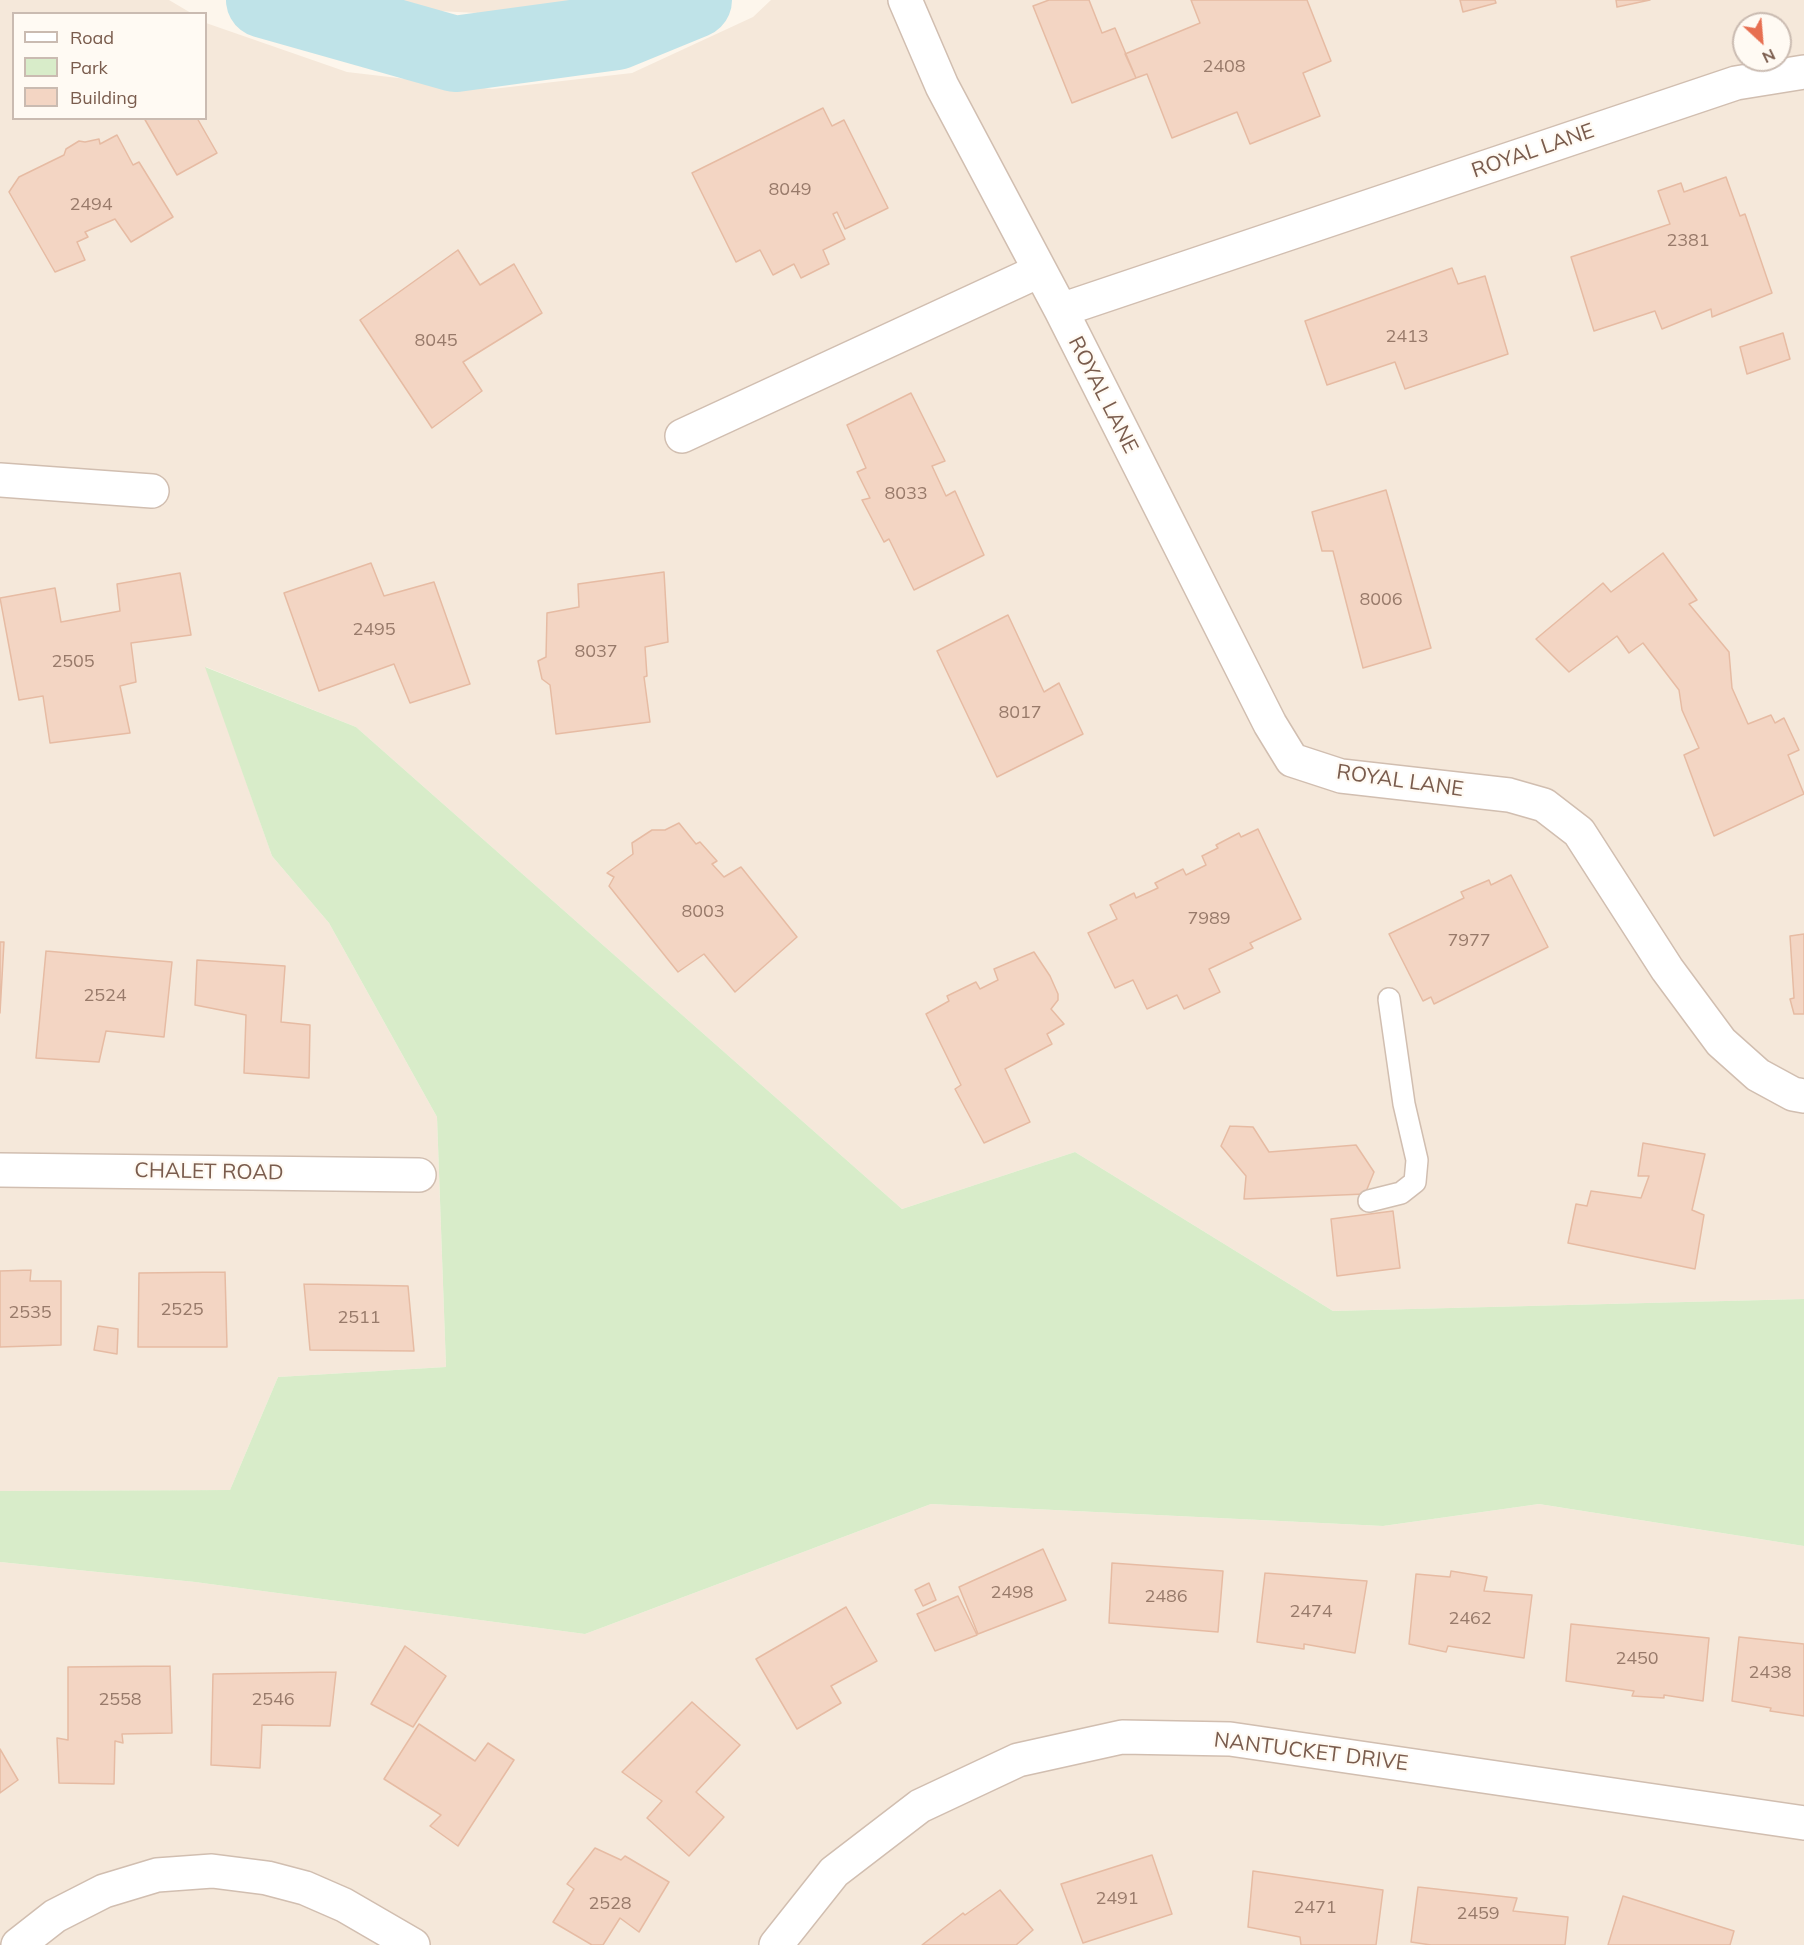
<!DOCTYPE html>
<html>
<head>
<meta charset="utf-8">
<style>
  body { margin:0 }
  #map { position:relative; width:1804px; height:1945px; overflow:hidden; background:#fdf6ec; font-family:Mulish,sans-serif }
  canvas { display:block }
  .legend { position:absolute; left:12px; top:12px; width:195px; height:108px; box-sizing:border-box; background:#fffaf3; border:2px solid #cabbb1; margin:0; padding:8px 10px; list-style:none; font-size:18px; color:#7a5c4d }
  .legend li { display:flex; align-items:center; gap:12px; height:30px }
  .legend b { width:30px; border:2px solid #cabbb1 }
  .north { position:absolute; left:1732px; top:12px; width:60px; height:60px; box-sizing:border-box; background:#fffaf3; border:2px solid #cabbb1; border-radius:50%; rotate:154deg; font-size:16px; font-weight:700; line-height:24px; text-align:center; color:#7a5c4d }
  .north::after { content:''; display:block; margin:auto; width:21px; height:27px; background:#e76f51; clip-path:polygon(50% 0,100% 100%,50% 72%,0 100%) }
</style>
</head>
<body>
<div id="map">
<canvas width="1804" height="1945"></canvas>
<ul class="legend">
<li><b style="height:8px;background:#fff"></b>Road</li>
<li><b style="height:16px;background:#d8ecc9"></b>Park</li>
<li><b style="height:16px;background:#f3d5c3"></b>Building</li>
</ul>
<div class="north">N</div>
</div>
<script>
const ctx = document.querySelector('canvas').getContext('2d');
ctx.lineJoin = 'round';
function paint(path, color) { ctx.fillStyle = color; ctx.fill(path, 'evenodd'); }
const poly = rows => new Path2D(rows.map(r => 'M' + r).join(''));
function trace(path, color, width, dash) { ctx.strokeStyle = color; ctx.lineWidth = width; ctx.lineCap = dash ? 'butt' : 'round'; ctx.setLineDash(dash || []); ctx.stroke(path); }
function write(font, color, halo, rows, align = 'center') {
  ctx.font = font + ' Mulish,sans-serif'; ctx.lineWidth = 4.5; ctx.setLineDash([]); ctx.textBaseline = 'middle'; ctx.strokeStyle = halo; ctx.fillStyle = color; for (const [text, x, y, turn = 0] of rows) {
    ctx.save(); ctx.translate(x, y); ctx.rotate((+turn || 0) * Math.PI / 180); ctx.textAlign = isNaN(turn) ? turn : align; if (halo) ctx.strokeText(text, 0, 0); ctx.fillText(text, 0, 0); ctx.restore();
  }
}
const residential = poly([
  [0,0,169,0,191,13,14,14,14,118,206,118,206,23,347,72,492,89,632,73,753,17,771,0,1804,0,1804,1299,1333,1311,1075,1152,902,1209,356,727,206,667,272,856,329,923,437,1117,446,1367,278,1377,230,1490,0,1491],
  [1744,24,1780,24,1780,60,1744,60],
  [391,0,578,0,517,15,438,11],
  [931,1504,1383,1526,1539,1504,1804,1546,1804,1945,0,1945,0,1562,195,1582,585,1634]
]);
const green = poly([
  [205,667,356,727,902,1209,1075,1152,1333,1311,1804,1299,1804,1546,1539,1504,1383,1526,931,1504,585,1634,195,1582,0,1562,0,1491,230,1490,278,1377,446,1367,437,1117,329,923,272,856]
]);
const river = poly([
  [264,0,455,54,616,32,694,0]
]);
const building = poly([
  [1049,0,1089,0,1102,33,1115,28,1136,78,1072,103,1033,6,1049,0],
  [1191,0,1307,0,1331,61,1303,73,1320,116,1250,144,1237,112,1172,138,1147,74,1136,78,1125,54,1200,23,1191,0],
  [1460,0,1495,0,1496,3,1463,12,1460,0],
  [1616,0,1650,0,1617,7,1616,0],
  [823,108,832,126,844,120,888,208,845,229,837,212,833,214,845,239,823,250,829,264,801,278,794,264,773,275,760,250,736,262,692,173,823,108],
  [144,118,197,118,217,153,177,175,144,118],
  [117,135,133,165,139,162,173,217,131,242,115,219,85,232,88,237,77,242,85,260,55,272,9,192,19,177,64,155,66,149,79,141,85,142,99,139,100,144,117,135],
  [1726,177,1740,216,1745,214,1772,293,1712,317,1711,309,1662,329,1655,311,1594,331,1571,257,1670,224,1658,191,1681,183,1684,192,1726,177],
  [458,250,480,285,514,264,542,313,463,362,482,391,432,428,360,320,458,250],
  [1452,268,1458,284,1485,276,1508,354,1405,389,1395,362,1327,385,1305,321,1452,268],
  [1783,333,1790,359,1747,374,1740,347,1783,333],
  [911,393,945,461,932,466,946,496,955,491,984,555,914,590,889,539,884,542,862,500,870,498,857,472,866,468,847,425,911,393],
  [1386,490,1431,648,1363,668,1333,551,1322,551,1312,512,1386,490],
  [1663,553,1697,600,1689,604,1729,652,1732,688,1748,724,1771,715,1775,723,1784,718,1799,750,1788,755,1804,794,1714,836,1684,755,1699,748,1682,710,1679,690,1643,643,1629,653,1617,636,1569,672,1536,639,1603,583,1611,592,1663,553],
  [371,563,384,596,434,582,470,684,410,703,394,664,319,691,284,593,371,563],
  [664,572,668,642,645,647,647,676,644,677,650,722,556,734,550,685,542,679,538,661,546,657,547,613,579,607,578,584,664,572],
  [180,573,191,635,131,643,136,682,120,686,130,733,50,743,43,696,19,700,0,598,55,588,61,622,120,611,117,584,180,573],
  [1008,615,1044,692,1059,683,1083,734,997,777,937,651,1008,615],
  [679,823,696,844,700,842,717,861,712,864,724,877,741,867,797,937,735,992,704,954,678,972,609,886,614,877,607,873,633,854,632,843,652,830,665,830,679,823],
  [1258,829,1301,919,1250,943,1253,948,1209,969,1220,992,1184,1009,1177,995,1147,1009,1133,980,1115,988,1088,933,1117,919,1110,905,1134,893,1136,898,1158,888,1155,883,1183,869,1186,875,1206,865,1202,856,1218,848,1216,845,1239,833,1241,837,1258,829],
  [1511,875,1548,947,1434,1004,1431,997,1423,1001,1389,934,1464,898,1461,892,1489,880,1491,885,1511,875],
  [1804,934,1804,1014,1794,1014,1790,999,1794,998,1790,936,1804,934],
  [0,942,4,942,0,1013,0,942],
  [46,951,172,962,164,1037,106,1031,99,1062,36,1058,46,951],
  [1034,952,1050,976,1058,994,1058,1000,1051,1009,1064,1024,1047,1034,1052,1044,1005,1069,1030,1122,984,1143,955,1089,961,1085,926,1014,949,1001,947,996,976,982,980,989,998,980,994,969,1034,952],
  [197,960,285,966,281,1022,310,1025,309,1078,244,1073,246,1015,195,1005,197,960],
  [1230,1126,1253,1127,1269,1152,1356,1145,1374,1172,1365,1194,1244,1199,1246,1176,1221,1146,1230,1126],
  [1643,1143,1705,1154,1692,1210,1704,1215,1695,1269,1568,1243,1576,1204,1587,1206,1591,1191,1641,1198,1649,1176,1638,1176,1643,1143],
  [1393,1211,1400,1268,1337,1276,1331,1219,1393,1211],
  [31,1270,30,1281,61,1281,61,1345,0,1347,0,1271,31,1270],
  [225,1272,227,1347,138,1347,139,1273,225,1272],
  [304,1284,408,1286,414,1351,310,1350,304,1284],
  [98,1326,118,1329,117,1354,94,1350,98,1326],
  [1043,1549,1066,1600,978,1634,959,1587,1043,1549],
  [1112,1563,1223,1571,1218,1632,1109,1623,1112,1563],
  [1451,1571,1487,1577,1484,1591,1532,1595,1524,1658,1448,1646,1446,1652,1409,1644,1416,1574,1450,1577,1451,1571],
  [1265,1573,1367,1581,1355,1653,1304,1644,1304,1649,1257,1642,1265,1573],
  [929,1583,936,1600,923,1606,915,1590,929,1583],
  [958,1596,977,1635,935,1651,917,1614,958,1596],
  [846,1607,877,1661,831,1686,841,1703,797,1729,756,1659,846,1607],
  [1571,1624,1709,1638,1703,1701,1664,1695,1664,1698,1632,1696,1634,1691,1566,1681,1571,1624],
  [1739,1637,1804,1644,1804,1716,1770,1711,1771,1708,1732,1701,1739,1637],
  [405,1646,446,1676,413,1727,371,1704,405,1646],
  [170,1666,172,1733,122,1734,123,1743,115,1741,114,1784,59,1783,57,1738,68,1740,68,1667,170,1666],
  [336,1672,330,1726,262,1725,260,1768,211,1765,213,1674,336,1672],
  [692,1702,740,1745,696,1792,724,1817,689,1856,647,1818,662,1801,622,1772,692,1702],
  [419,1724,475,1761,488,1743,514,1760,458,1846,430,1826,441,1815,384,1779,419,1724],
  [0,1749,18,1780,0,1793,0,1749],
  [595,1848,621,1860,625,1856,669,1882,639,1932,620,1918,603,1945,592,1945,553,1922,574,1889,567,1884,595,1848],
  [1152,1855,1172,1914,1083,1943,1061,1884,1152,1855],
  [1253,1871,1383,1890,1376,1945,1301,1945,1300,1937,1248,1927,1253,1871],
  [1418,1887,1517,1898,1513,1911,1568,1917,1565,1945,1431,1945,1411,1942,1418,1887],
  [1000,1890,1033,1930,1016,1945,922,1945,963,1913,965,1915,1000,1890],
  [1623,1896,1734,1931,1730,1945,1608,1945,1623,1896]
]);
const service = poly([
  [1369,1201,1401,1193,1415,1182,1417,1160,1404,1104,1389,999]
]);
const minor = poly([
  [905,0,942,86,1061,310,1270,724,1292,760,1341,776,1509,795,1544,805,1579,832,1667,969,1721,1042,1758,1075,1793,1094,1804,1096],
  [1061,310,1736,83,1804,72],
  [682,436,1039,271],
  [0,480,152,491],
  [0,1170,419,1175]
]);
const tertiary = poly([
  [18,1945,55,1916,104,1891,157,1875,212,1871,267,1878,305,1888,344,1905,413,1945],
  [776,1945,834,1872,920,1806,1018,1760,1122,1737,1230,1739,1804,1823]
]);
const numberNames = [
  ["2408",1224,67],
  ["8049",790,190],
  ["2494",91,205],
  ["2381",1688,241],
  ["2413",1407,337],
  ["8045",436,341],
  ["8033",906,494],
  ["8006",1381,600],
  ["2495",374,630],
  ["8037",596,652],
  ["2505",73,662],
  ["8017",1020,713],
  ["8003",703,912],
  ["7989",1209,919],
  ["7977",1469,941],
  ["2524",105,996],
  ["2525",182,1310],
  ["2535",30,1313],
  ["2511",359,1318],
  ["2498",1012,1593],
  ["2486",1166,1597],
  ["2474",1311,1612],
  ["2462",1470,1619],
  ["2450",1637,1659],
  ["2438",1770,1673],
  ["2558",120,1700],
  ["2546",273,1700],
  ["2491",1117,1899],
  ["2528",610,1904],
  ["2471",1315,1908],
  ["2459",1478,1914]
];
const streetNames = [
  ["ROYAL LANE",1533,151,-19],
  ["ROYAL LANE",1103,395,63],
  ["ROYAL LANE",1400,781,8],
  ["CHALET ROAD",209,1172,1],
  ["NANTUCKET DRIVE",1311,1752,7]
];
paint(residential, '#f5e8da');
paint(green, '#d8ecc9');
trace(river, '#bfe3e8', 76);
paint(building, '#f3d5c3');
trace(building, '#e6bba3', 1.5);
trace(service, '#d1beb0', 24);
trace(minor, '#d1beb0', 36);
trace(tertiary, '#d1beb0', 36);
trace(service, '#fff', 21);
trace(minor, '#fff', 33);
trace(tertiary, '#fff', 33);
write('18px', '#987a6a', null, numberNames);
write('21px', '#7a5c4d', '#fffaf3', streetNames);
</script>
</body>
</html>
